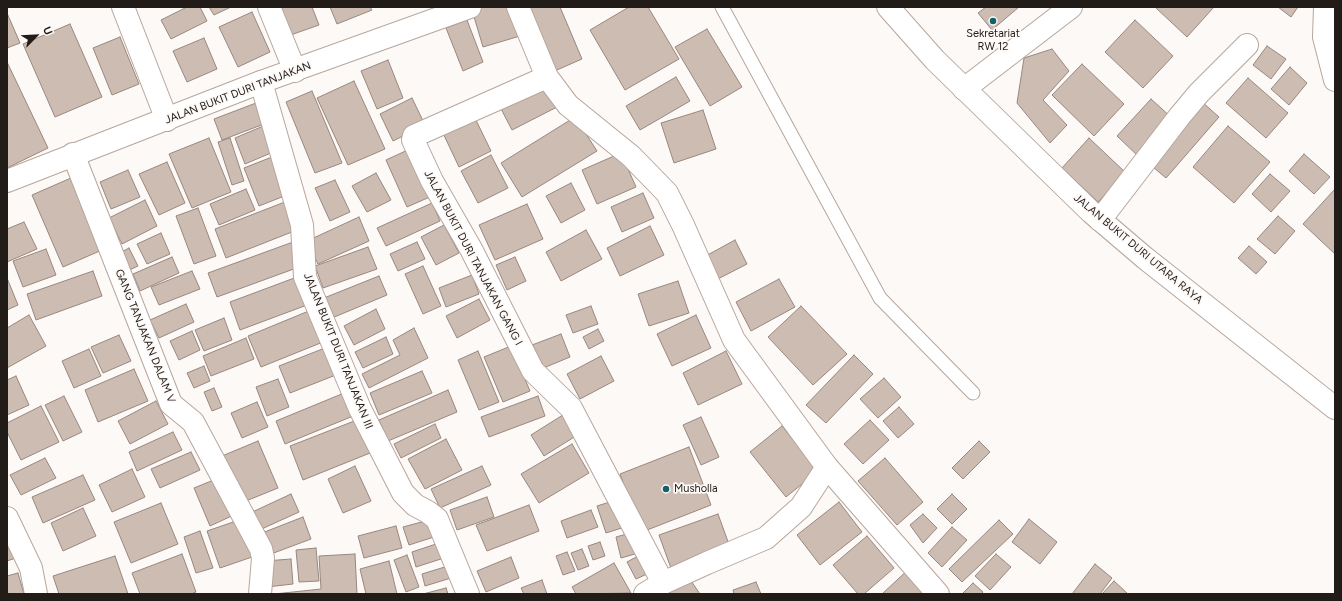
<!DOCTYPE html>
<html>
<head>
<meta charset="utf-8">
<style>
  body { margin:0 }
  #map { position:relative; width:1342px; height:601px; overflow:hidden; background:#fdf9f7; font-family:Figtree,sans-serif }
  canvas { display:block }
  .frame { position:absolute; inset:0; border:8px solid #221c18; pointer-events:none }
  .north { position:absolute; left:16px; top:16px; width:40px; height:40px; -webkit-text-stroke:3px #fdf9f7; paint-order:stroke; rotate:66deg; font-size:11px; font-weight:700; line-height:16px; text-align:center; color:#221c18 }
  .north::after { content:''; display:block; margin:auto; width:14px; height:18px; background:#221c18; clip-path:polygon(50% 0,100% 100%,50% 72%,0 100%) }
</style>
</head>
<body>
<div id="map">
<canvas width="1342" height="601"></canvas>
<div class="frame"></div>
<div class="north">U</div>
</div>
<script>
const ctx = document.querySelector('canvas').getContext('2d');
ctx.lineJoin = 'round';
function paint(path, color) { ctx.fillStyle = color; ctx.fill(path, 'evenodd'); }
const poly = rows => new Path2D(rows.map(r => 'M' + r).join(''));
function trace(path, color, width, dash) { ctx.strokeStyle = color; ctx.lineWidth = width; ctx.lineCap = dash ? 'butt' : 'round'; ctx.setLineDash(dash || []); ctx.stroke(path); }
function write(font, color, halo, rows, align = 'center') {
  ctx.font = font + ' Figtree,sans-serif'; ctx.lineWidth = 3.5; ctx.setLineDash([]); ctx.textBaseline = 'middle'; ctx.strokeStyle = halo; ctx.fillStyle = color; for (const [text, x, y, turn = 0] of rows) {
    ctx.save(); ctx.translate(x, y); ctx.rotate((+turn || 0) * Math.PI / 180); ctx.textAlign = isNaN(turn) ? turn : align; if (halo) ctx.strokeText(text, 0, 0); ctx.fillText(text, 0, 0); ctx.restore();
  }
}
const building = poly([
  [187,7,200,7,207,21,171,39,161,20,187,7],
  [209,7,231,7,214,15,209,7],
  [274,7,312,7,319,25,285,37,274,7],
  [330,7,370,7,372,10,337,24,330,7],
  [481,7,512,7,520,36,483,47,472,10,481,7],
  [522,7,560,7,582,59,550,73,522,7],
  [629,7,648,7,679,59,625,90,590,30,629,7],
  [986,7,1019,7,992,30,978,13,986,7],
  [1155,7,1214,7,1187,37,1155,7],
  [1278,7,1298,7,1291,17,1278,7],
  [252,12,270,52,238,67,219,27,252,12],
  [7,13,20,43,7,48,7,13],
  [467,20,483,62,463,71,446,28,467,20],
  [1135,20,1173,56,1143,88,1105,52,1135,20],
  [70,24,102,97,55,117,23,44,70,24],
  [707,29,742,87,710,106,675,47,707,29],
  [120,37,139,84,112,95,93,48,120,37],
  [204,38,217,69,187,82,173,51,204,38],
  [1267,46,1286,59,1271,79,1253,65,1267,46],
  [1052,49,1069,71,1043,100,1067,125,1050,143,1017,103,1024,58,1052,49],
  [388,60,403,98,377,109,361,71,388,60],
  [7,62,48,148,7,168,7,62],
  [1082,64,1124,104,1094,136,1052,95,1082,64],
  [1290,67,1307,83,1289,105,1271,89,1290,67],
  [676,77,690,101,640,130,626,106,676,77],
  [1248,78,1288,113,1266,138,1226,103,1248,78],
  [354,81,385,149,348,165,317,98,354,81],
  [546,82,559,106,512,130,499,105,546,82],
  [312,91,342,163,315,173,286,102,312,91],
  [412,98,425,125,393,141,380,114,412,98],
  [1151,99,1172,118,1138,156,1117,136,1151,99],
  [1201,101,1219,117,1166,178,1147,162,1201,101],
  [256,103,264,124,222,140,214,119,256,103],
  [703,110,716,149,674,163,661,123,703,110],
  [473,114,491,151,459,167,441,129,473,114],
  [575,117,597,151,522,197,501,163,575,117],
  [268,124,278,150,245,164,235,138,268,124],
  [1228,126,1270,162,1234,203,1193,167,1228,126],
  [209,138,231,192,192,208,169,154,209,138],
  [230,138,244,181,232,185,218,142,230,138],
  [1089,138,1126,173,1098,202,1062,168,1089,138],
  [410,149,432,196,407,207,386,160,410,149],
  [621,153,636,187,597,204,582,170,621,153],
  [1304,154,1330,177,1314,194,1289,171,1304,154],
  [277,155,292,193,259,206,244,168,277,155],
  [491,155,508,188,478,203,461,171,491,155],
  [167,162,185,203,159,215,139,174,167,162],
  [128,170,140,197,111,209,100,182,128,170],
  [376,173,391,200,367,212,352,186,376,173],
  [1270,174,1290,191,1271,212,1252,194,1270,174],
  [71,178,102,250,63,267,32,195,71,178],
  [335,180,350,212,330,221,315,188,335,180],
  [571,183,585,210,561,223,546,196,571,183],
  [246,189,255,210,219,225,210,204,246,189],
  [1335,189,1335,254,1303,224,1335,189],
  [643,193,654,218,622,232,611,207,643,193],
  [145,200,157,226,122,244,109,218,145,200],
  [290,200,302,228,226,258,215,229,290,200],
  [432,203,440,221,386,246,377,228,432,203],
  [527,204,543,239,495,260,479,225,527,204],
  [198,208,216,256,194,264,176,216,198,208],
  [1278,216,1295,231,1275,254,1257,239,1278,216],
  [359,217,369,241,318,264,307,241,359,217],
  [24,222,37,249,7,262,7,229,24,222],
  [444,225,459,253,436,265,421,237,444,225],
  [650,226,664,255,620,276,607,248,650,226],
  [586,230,602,259,561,281,546,252,586,230],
  [161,233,170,254,147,264,137,244,161,233],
  [735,240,747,264,714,281,702,258,735,240],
  [293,242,302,266,217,297,208,273,293,242],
  [417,242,425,259,398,271,390,254,417,242],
  [1249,246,1267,262,1256,274,1238,258,1249,246],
  [368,247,377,269,323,288,315,266,368,247],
  [129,248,138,266,125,272,116,255,129,248],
  [46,249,56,275,23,287,13,261,46,249],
  [172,257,179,273,140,291,133,274,172,257],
  [515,257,526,281,507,290,496,265,515,257],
  [423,266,441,306,423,314,405,274,423,266],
  [93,271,102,296,36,320,27,294,93,271],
  [192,271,200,289,159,305,151,287,192,271],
  [472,275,479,294,446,307,439,288,472,275],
  [379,276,387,295,332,318,324,298,379,276],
  [297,277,307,305,240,330,230,302,297,277],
  [7,278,18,305,7,310,7,278],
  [779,279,795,307,751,331,736,302,779,279],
  [678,281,689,313,649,326,638,294,678,281],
  [479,299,490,320,457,338,446,316,479,299],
  [186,304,194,322,159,338,150,320,186,304],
  [591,306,598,324,573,333,566,315,591,306],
  [801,306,847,354,813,385,768,337,801,306],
  [316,308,328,340,261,367,248,336,316,308],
  [376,309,385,329,354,345,344,326,376,309],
  [29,315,46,346,7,368,7,328,29,315],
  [696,315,711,348,672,366,657,334,696,315],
  [224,318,232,340,204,351,195,330,224,318],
  [414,328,428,358,369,388,362,374,400,355,393,340,414,328],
  [598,329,604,341,589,349,583,337,598,329],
  [192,331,200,350,179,360,170,341,192,331],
  [561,334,570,357,541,369,532,345,561,334],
  [119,335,131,361,103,373,91,347,119,335],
  [386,337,393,354,363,368,355,352,386,337],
  [246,338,254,359,211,376,203,356,246,338],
  [330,346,341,373,290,393,279,366,330,346],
  [511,346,530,391,503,402,484,357,511,346],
  [89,349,101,376,74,388,62,361,89,349],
  [478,351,499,402,479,410,458,360,478,351],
  [726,351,742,384,698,405,683,373,726,351],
  [854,355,873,374,826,423,806,405,854,355],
  [601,356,614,381,580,399,567,374,601,356],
  [204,366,210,381,194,388,187,373,204,366],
  [134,369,148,401,98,422,85,390,134,369],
  [422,371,432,393,379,415,370,393,422,371],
  [16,376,29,405,7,415,7,380,16,376],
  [884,378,901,397,878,418,860,399,884,378],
  [278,379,289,407,267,416,256,387,278,379],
  [214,388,222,407,212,411,204,392,214,388],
  [448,390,457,412,388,441,379,420,448,390],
  [349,391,358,414,285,444,276,421,349,391],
  [64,396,82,432,63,441,45,405,64,396],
  [538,396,545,416,489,437,481,417,538,396],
  [156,401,168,424,130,444,118,421,156,401],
  [257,402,268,427,242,438,231,413,257,402],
  [41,406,59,442,21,460,7,432,7,423,41,406],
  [899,407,914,424,898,438,883,421,899,407],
  [566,413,579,434,544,456,531,435,566,413],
  [701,417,719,457,701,465,683,425,701,417],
  [362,418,375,451,303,480,290,446,362,418],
  [870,420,889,440,863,464,844,444,870,420],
  [435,424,441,438,401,458,394,444,435,424],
  [782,426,818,471,786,497,750,452,782,426],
  [173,432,182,450,137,471,129,452,173,432],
  [446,439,462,470,425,489,408,459,446,439],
  [258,441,278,488,241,503,222,456,258,441],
  [979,441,990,452,963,479,952,468,979,441],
  [572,444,589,473,539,503,521,474,572,444],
  [689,447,711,505,642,532,620,474,689,447],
  [191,452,200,470,160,488,151,469,191,452],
  [45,458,56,478,21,495,10,475,45,458],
  [885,458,923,502,897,525,858,481,885,458],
  [355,466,371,501,343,513,328,479,355,466],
  [482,466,491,485,440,508,431,489,482,466],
  [132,469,145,497,112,512,99,485,132,469],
  [83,475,95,500,43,523,32,497,83,475],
  [221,477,236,514,210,526,194,488,221,477],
  [291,494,299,512,255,532,248,514,291,494],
  [952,494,967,509,952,524,937,509,952,494],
  [487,497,494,517,457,530,450,510,487,497],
  [616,500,625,527,606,533,597,506,616,500],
  [839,502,862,532,820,565,797,535,839,502],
  [161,503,178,544,131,563,114,522,161,503],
  [529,505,539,531,487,551,476,525,529,505],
  [83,508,96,536,63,551,51,523,83,508],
  [591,510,598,527,567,538,561,521,591,510],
  [718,514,731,550,672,571,659,535,718,514],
  [923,514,937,528,923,543,910,525,923,514],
  [303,517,311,539,271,554,262,533,303,517],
  [242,519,255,556,220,568,207,531,242,519],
  [1029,519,1057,542,1040,564,1012,542,1029,519],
  [429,520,434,537,409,545,403,527,429,520],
  [999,520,1013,534,962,582,949,569,999,520],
  [396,526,402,548,364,558,358,536,396,526],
  [952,527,967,540,942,567,928,553,952,527],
  [200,531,213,568,196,573,184,537,200,531],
  [7,532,19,557,7,561,7,532],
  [630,533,635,554,621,558,616,537,630,533],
  [867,536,894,568,864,594,858,594,833,565,867,536],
  [600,542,605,556,593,560,588,546,600,542],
  [439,543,444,558,416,567,412,552,439,543],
  [316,548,319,581,299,582,296,550,316,548],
  [582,549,589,566,578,570,571,553,582,549],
  [567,552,575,571,563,575,556,556,567,552],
  [182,554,196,592,191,594,140,594,132,573,182,554],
  [355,554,357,594,274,594,321,589,319,556,355,554],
  [996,554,1011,567,990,590,975,576,996,554],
  [407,555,419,587,406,592,394,560,407,555],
  [115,556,128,594,59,594,53,576,115,556],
  [638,556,647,574,636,579,627,562,638,556],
  [511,557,519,578,486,592,477,571,511,557],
  [291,559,293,584,267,587,265,561,291,559],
  [389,561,397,594,366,594,360,569,389,561],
  [614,563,631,593,576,594,572,587,614,563],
  [1095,564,1112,578,1100,594,1072,594,1095,564],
  [448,566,451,578,425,586,422,574,448,566],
  [910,568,930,594,882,594,910,568],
  [18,573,24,594,7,594,7,576,18,573],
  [687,575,700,594,659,594,687,575],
  [542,580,547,594,524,594,521,588,542,580],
  [1114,581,1128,594,1102,594,1114,581],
  [756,582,761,594,734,594,733,590,756,582],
  [973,583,983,592,981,594,962,594,973,583],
  [446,588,448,594,423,594,446,588]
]);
const service = poly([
  [722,7,880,298,973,393]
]);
const minor = poly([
  [123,7,167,120],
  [269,7,295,71],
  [518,7,547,77,568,105,631,156,667,193,683,225,734,340,827,467,938,594],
  [1325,7,1324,37,1335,80],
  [547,77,414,136,413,140,432,181,471,249,533,371,571,408,663,583],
  [261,82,302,225,305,277,360,409,403,493,415,505,428,512,437,519,468,594],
  [964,89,1071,7],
  [73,154,171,404,193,422,261,549,263,558,260,594],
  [1100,220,1179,117,1199,93,1247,45],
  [7,518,31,568,36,594],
  [645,594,663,583,707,563,766,538,801,507,827,467]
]);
const tertiary = poly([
  [888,7,935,60,1091,212,1145,258,1335,408],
  [7,181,261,82,470,7]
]);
const markers = [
  [993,21,4,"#116167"],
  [666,489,4,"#116167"]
];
const poiNames = [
  ["Sekretariat",993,34],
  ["RW 12",993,47],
  ["Musholla",674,489,"left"]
];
const streetNames = [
  ["JALAN BUKIT DURI TANJAKAN",238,93,-21],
  ["JALAN BUKIT DURI UTARA RAYA",1138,249,40],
  ["JALAN BUKIT DURI TANJAKAN GANG I",473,258,62],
  ["GANG TANJAKAN DALAM V",145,336,68],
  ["JALAN BUKIT DURI TANJAKAN III",338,351,68]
];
paint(building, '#cdbcb2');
trace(building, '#98877e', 1);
trace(service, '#b7a69c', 15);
trace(minor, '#b7a69c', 24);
trace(tertiary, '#b7a69c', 24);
trace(service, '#fff', 13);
trace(minor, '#fff', 22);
trace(tertiary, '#fff', 22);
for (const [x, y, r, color] of markers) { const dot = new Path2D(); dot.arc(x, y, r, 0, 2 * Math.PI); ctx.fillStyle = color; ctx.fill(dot); trace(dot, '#fdf9f7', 1.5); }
write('11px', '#221c18', '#fdf9f7', poiNames);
write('11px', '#221c18', '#fdf9f7', streetNames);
</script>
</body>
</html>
